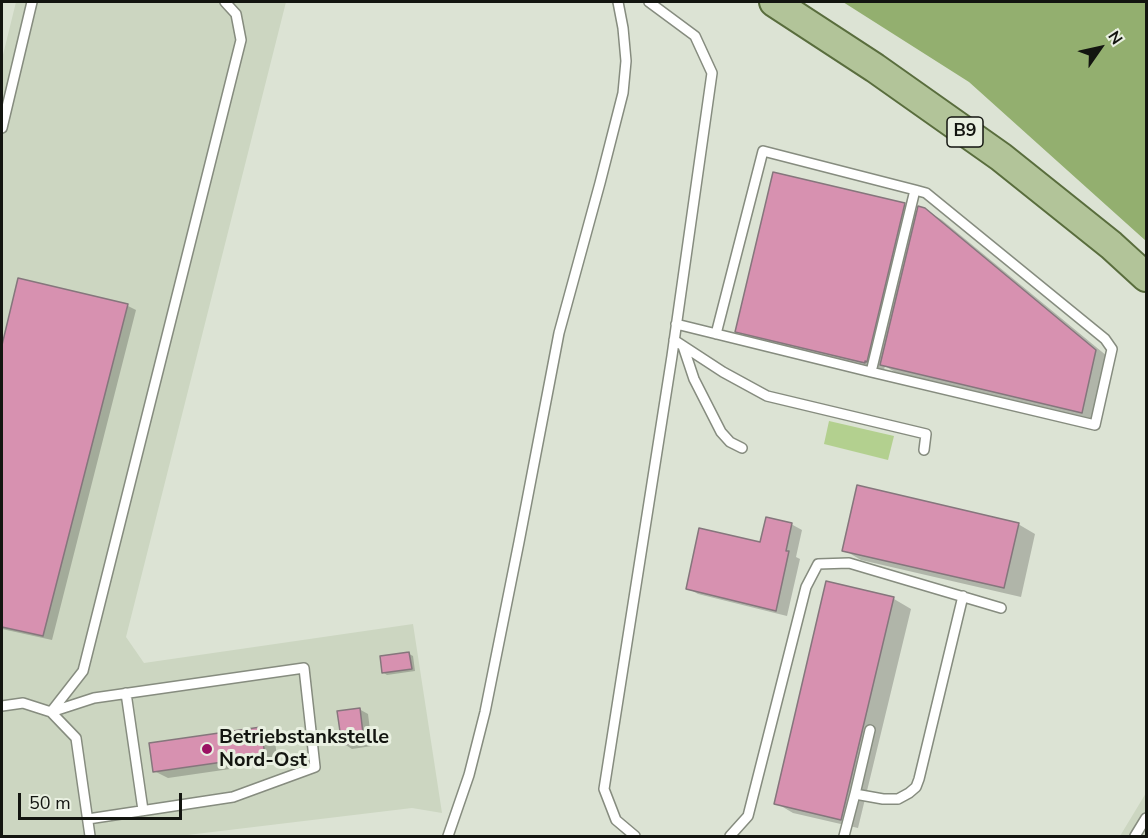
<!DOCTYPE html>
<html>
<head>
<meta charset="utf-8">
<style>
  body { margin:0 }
  #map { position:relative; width:1148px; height:838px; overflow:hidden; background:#dce3d4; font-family:"Nunito Sans",sans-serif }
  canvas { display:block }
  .frame { position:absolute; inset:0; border:3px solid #131510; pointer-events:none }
  .north { position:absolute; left:1070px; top:18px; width:60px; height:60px; -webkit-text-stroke:4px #e9f0e1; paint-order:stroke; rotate:56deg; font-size:16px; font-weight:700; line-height:24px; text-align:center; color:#131510 }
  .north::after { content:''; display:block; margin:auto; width:21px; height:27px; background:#131510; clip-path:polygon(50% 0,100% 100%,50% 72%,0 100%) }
  .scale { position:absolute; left:18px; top:793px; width:164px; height:27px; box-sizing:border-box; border:3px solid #131510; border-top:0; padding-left:8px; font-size:18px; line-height:21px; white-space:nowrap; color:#131510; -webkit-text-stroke:4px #e9f0e1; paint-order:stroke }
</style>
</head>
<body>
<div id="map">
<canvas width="1148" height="838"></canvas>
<div class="frame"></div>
<div class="north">N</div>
<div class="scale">50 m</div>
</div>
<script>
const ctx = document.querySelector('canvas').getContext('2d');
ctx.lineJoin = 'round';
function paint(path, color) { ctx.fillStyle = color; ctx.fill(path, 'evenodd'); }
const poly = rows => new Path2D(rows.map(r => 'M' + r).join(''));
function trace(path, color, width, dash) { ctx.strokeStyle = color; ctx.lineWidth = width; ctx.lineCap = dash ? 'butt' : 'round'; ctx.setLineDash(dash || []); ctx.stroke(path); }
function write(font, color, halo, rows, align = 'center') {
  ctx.font = font + ' "Nunito Sans",sans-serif'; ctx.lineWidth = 6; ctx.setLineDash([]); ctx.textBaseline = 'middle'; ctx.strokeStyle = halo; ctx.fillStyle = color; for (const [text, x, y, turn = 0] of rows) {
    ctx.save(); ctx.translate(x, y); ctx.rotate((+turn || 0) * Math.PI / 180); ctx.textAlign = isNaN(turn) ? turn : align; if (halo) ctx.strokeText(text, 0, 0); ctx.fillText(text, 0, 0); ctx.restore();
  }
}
const built = poly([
  [16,2,286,2,126,637,144,663,413,624,442,813,412,808,179,836,2,836,2,59],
  [1146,793,1146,836,1120,836]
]);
const forest = poly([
  [843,2,1146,2,1146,241,969,82]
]);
const water = poly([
  [829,421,894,436,888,460,824,444]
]);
const shadow = poly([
  [904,205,918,212,924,209,942,220,1113,361,1099,422,898,374,885,366,884,370,882,370,882,372,754,341,737,331],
  [19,280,128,306,136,310,52,640,2,629,2,351],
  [791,524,802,530,796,557,800,559,787,616,698,594,687,588],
  [1018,524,1035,534,1021,597,861,560,844,550],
  [894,599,911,609,858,828,793,813,776,803],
  [409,654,413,656,415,671,387,675,384,673],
  [359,709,368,714,372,746,352,749,344,744],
  [261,729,274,736,278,762,168,778,154,771]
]);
const building = poly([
  [773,172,905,203,867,362,865,361,865,363,735,332,773,172],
  [918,206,925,208,1096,350,1082,413,880,365,918,206],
  [18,278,128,304,43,636,2,627,2,345,18,278],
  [857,485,1019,523,1004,588,842,551,857,485],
  [766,517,792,523,786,551,789,551,776,611,686,589,699,528,760,542,766,517],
  [826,581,894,597,841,820,774,804,826,581],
  [409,652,412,669,382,673,380,656,409,652],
  [360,708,364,742,342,745,337,711,360,708],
  [261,727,265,756,153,772,149,743,261,727]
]);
const lane = poly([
  [2,128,32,2],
  [676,324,871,372,1095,425,1112,349,1105,339,926,193,915,190,871,372],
  [716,334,763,151,915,190],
  [674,340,723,372,767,396,926,434,924,450],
  [683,346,694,379,721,432,730,442,742,448],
  [126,693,143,810],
  [2,706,23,703,51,712,76,738,90,836],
  [51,712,83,671,241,40,236,14,225,2],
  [51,712,94,698,304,668,315,767,233,797,88,819],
  [855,794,870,730],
  [448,836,469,775,485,712,519,542,559,333,600,183,623,93,626,61,623,28,618,2],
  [635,836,616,820,604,789,672,356,712,73,695,36,649,2],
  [730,836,748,816,806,587,818,564,849,563,1001,608],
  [844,836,855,794,883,799,898,799,909,793,916,787,919,779,963,596],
  [1135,836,1146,818]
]);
const primary = poly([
  [774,2,875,68,1001,157,1111,245,1146,277]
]);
const markers = [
  [207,749,6,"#9b1263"]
];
const shields = [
  [965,132,36]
];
const shieldNames = [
  ["B9",965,132]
];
const poiNames = [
  ["Betriebstankstelle",219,738],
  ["Nord-Ost",219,761]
];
paint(built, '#ccd6c1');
paint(forest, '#93af6f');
paint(water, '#b3d08f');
paint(shadow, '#0003');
paint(building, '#d791b0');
trace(building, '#85767c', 1.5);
trace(lane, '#868c7f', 12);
trace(primary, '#596d3d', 32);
trace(lane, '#fff', 9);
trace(primary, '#b2c499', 28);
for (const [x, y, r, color] of markers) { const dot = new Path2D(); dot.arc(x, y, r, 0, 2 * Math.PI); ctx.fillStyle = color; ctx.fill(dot); trace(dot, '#e9f0e1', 2); }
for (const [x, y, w] of shields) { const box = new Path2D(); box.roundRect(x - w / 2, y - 15, w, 30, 4.5); ctx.fillStyle = '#e9f0e1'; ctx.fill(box); trace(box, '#131510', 1.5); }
write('bold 18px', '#131510', null, shieldNames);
write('bold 20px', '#131510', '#e9f0e1', poiNames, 'left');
</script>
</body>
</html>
